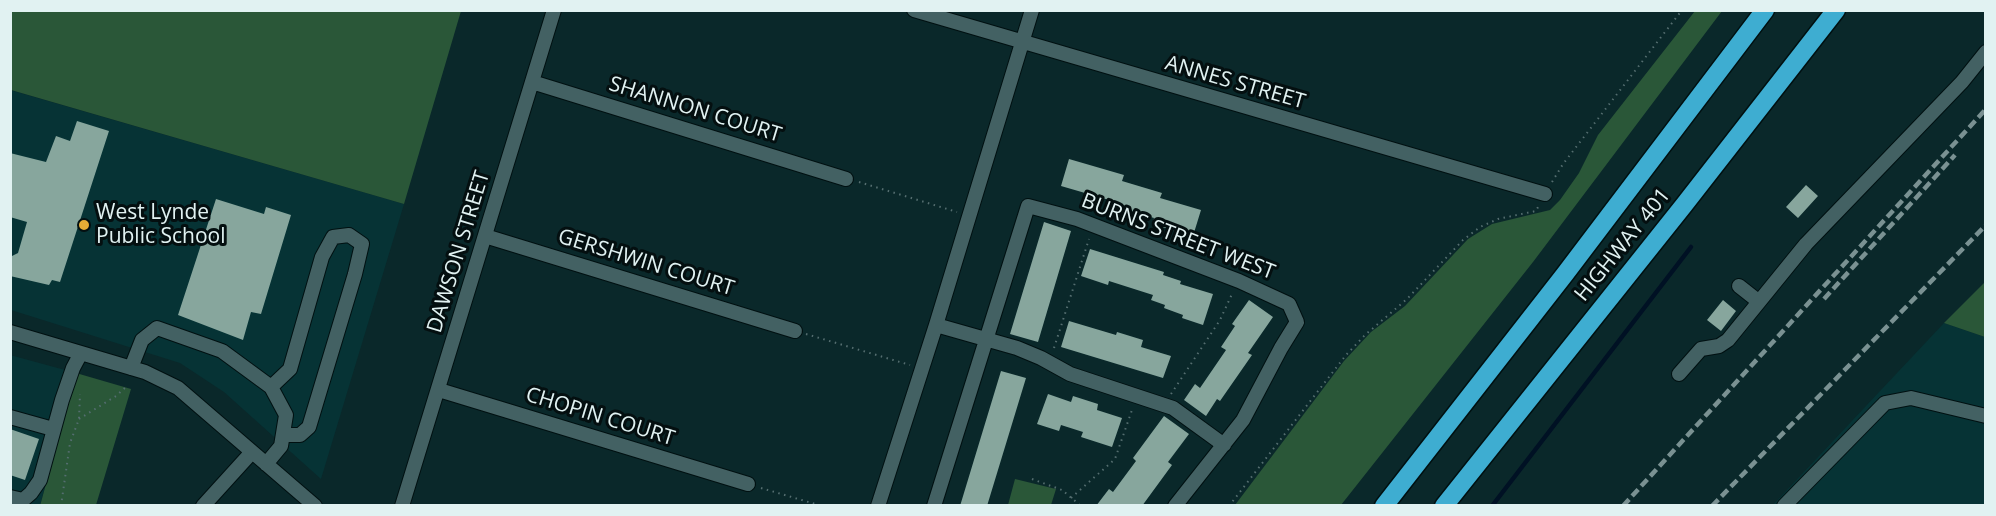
<!DOCTYPE html>
<html>
<head>
<meta charset="utf-8">
<style>
  body { margin:0 }
  #map { position:relative; width:1996px; height:516px; overflow:hidden; background:#0a282a; font-family:"Open Sans",sans-serif }
  canvas { display:block }
  .frame { position:absolute; inset:0; border:12px solid #e1f2f2; pointer-events:none }
</style>
</head>
<body>
<div id="map">
<canvas width="1996" height="516"></canvas>
<div class="frame"></div>
</div>
<script>
const ctx = document.querySelector('canvas').getContext('2d');
ctx.lineJoin = 'round';
function paint(path, color) { ctx.fillStyle = color; ctx.fill(path, 'evenodd'); }
const poly = rows => new Path2D(rows.map(r => 'M' + r).join(''));
function trace(path, color, width, dash) { ctx.strokeStyle = color; ctx.lineWidth = width; ctx.lineCap = dash ? 'butt' : 'round'; ctx.setLineDash(dash || []); ctx.stroke(path); }
function write(font, color, halo, rows, align = 'center') {
  ctx.font = font + ' "Open Sans",sans-serif'; ctx.lineWidth = 6; ctx.setLineDash([]); ctx.textBaseline = 'middle'; ctx.strokeStyle = halo; ctx.fillStyle = color; for (const [text, x, y, turn = 0] of rows) {
    ctx.save(); ctx.translate(x, y); ctx.rotate((+turn || 0) * Math.PI / 180); ctx.textAlign = isNaN(turn) ? turn : align; if (halo) ctx.strokeText(text, 0, 0); ctx.fillText(text, 0, 0); ctx.restore();
  }
}
const built = poly([
  [10,90,404,204,321,479,224,392,180,363,11,310],
  [1944,323,1985,337,1985,505,1772,506],
  [10,355,76,373,40,505,11,505]
]);
const green = poly([
  [10,11,11,10,461,11,404,204,11,90],
  [1695,11,1722,11,1533,262,1341,505,1235,505,1344,361,1371,332,1405,306,1468,239,1492,224,1550,210,1560,200,1579,173,1598,135],
  [1985,282,1985,337,1944,323],
  [76,373,131,389,96,505,40,506],
  [1015,479,1056,489,1051,505,1008,505]
]);
const stream = poly([
  [1492,506,1691,247]
]);
const building = poly([
  [77,121,109,131,60,282,52,280,49,285,10,276,10,257,18,253,27,222,10,217,10,153,46,162,56,136,70,141],
  [1069,159,1124,175,1122,181,1162,193,1160,198,1201,210,1193,236,1152,224,1154,218,1114,206,1116,202,1061,186],
  [1806,185,1818,196,1798,218,1786,207],
  [216,199,264,214,266,207,291,215,261,314,251,312,243,340,178,315],
  [1044,222,1071,231,1038,342,1010,334],
  [1090,249,1164,272,1163,275,1181,281,1180,284,1213,294,1203,325,1182,318,1183,315,1164,308,1165,305,1151,300,1153,295,1109,281,1108,285,1081,276],
  [1249,300,1273,317,1248,353,1252,355,1220,401,1217,399,1206,416,1184,400,1195,384,1200,388,1226,350,1221,347,1235,326,1232,324],
  [1723,300,1736,311,1721,331,1707,320],
  [1069,321,1116,335,1117,332,1143,340,1141,347,1171,356,1163,378,1061,347],
  [1001,371,1026,378,987,506,960,506],
  [1048,394,1071,402,1073,396,1098,404,1097,410,1122,418,1112,447,1081,437,1083,432,1061,425,1059,431,1037,424],
  [1164,416,1189,434,1168,462,1172,465,1142,506,1096,506,1109,489,1113,492,1136,461,1133,458],
  [10,429,39,439,25,480,10,475]
]);
const path = poly([
  [859,182,957,212],
  [1552,182,1563,164,1682,10],
  [806,334,910,365],
  [1054,348,1089,239],
  [1171,394,1220,320,1232,294],
  [79,419,116,396,127,386],
  [1032,479,1062,490,1081,506],
  [761,488,822,506],
  [1071,498,1115,459,1132,410],
  [61,506,70,443,79,419,80,394],
  [1229,506,1346,355,1365,335,1407,299,1463,240,1480,227,1498,219,1536,211,1539,205]
]);
const minor = poly([
  [914,10,1545,194],
  [532,82,846,179],
  [485,236,795,331],
  [1739,286,1758,301],
  [936,325,1017,348,1041,358,1070,374,1173,408,1224,445],
  [10,332,145,372,178,388,315,506],
  [131,368,142,340,157,328,222,351,271,387,286,415,281,446,266,464],
  [1679,374,1701,349,1719,346,1728,340,1806,244,1962,82,1986,52],
  [271,387,290,369,322,257,333,237,349,235,362,244,355,274,309,427,300,435,283,435],
  [439,390,748,484],
  [10,417,53,429],
  [10,497,23,500,31,493,40,480,62,400,73,368,81,353],
  [203,506,252,452],
  [402,506,554,10],
  [878,506,936,325,1032,10],
  [934,506,1028,206,1077,219,1239,281,1289,304,1297,322,1281,348,1243,420,1175,506],
  [1784,506,1885,403,1911,398,1986,416]
]);
const highway = poly([
  [1384,506,1565,274,1765,10],
  [1444,506,1684,205,1836,10]
]);
const rail = poly([
  [1824,299,1955,155],
  [1623,506,1986,109],
  [1712,506,1986,225]
]);
const markers = [
  [84,225,6,"#e6ad36"]
];
const streetNames = [
  ["ANNES STREET",1235,83,16],
  ["SHANNON COURT",695,110,17],
  ["BURNS STREET WEST",1178,237,21],
  ["HIGHWAY 401",1623,245,-51],
  ["DAWSON STREET",459,252,-73],
  ["GERSHWIN COURT",646,263,17],
  ["CHOPIN COURT",600,417,17]
];
const poiNames = [
  ["West Lynde",96,213],
  ["Public School",96,237]
];
paint(built, '#063335');
paint(green, '#2a5738');
trace(stream, '#001124', 4.5);
paint(building, '#87a69d');
trace(minor, '#001011', 16);
trace(highway, '#001011', 21);
trace(path, '#556e70', 2, [1.5, 4.5]);
trace(minor, '#436163', 14);
trace(highway, '#3eadd1', 18);
trace(rail, '#7a9192', 4.5, [9, 4.5]);
for (const [x, y, r, color] of markers) { const dot = new Path2D(); dot.arc(x, y, r, 0, 2 * Math.PI); ctx.fillStyle = color; ctx.fill(dot); trace(dot, '#040f10', 2); }
write('21px', '#e1f2f2', '#040f10', streetNames);
write('21px', '#e1f2f2', '#040f10', poiNames, 'left');
</script>
</body>
</html>
